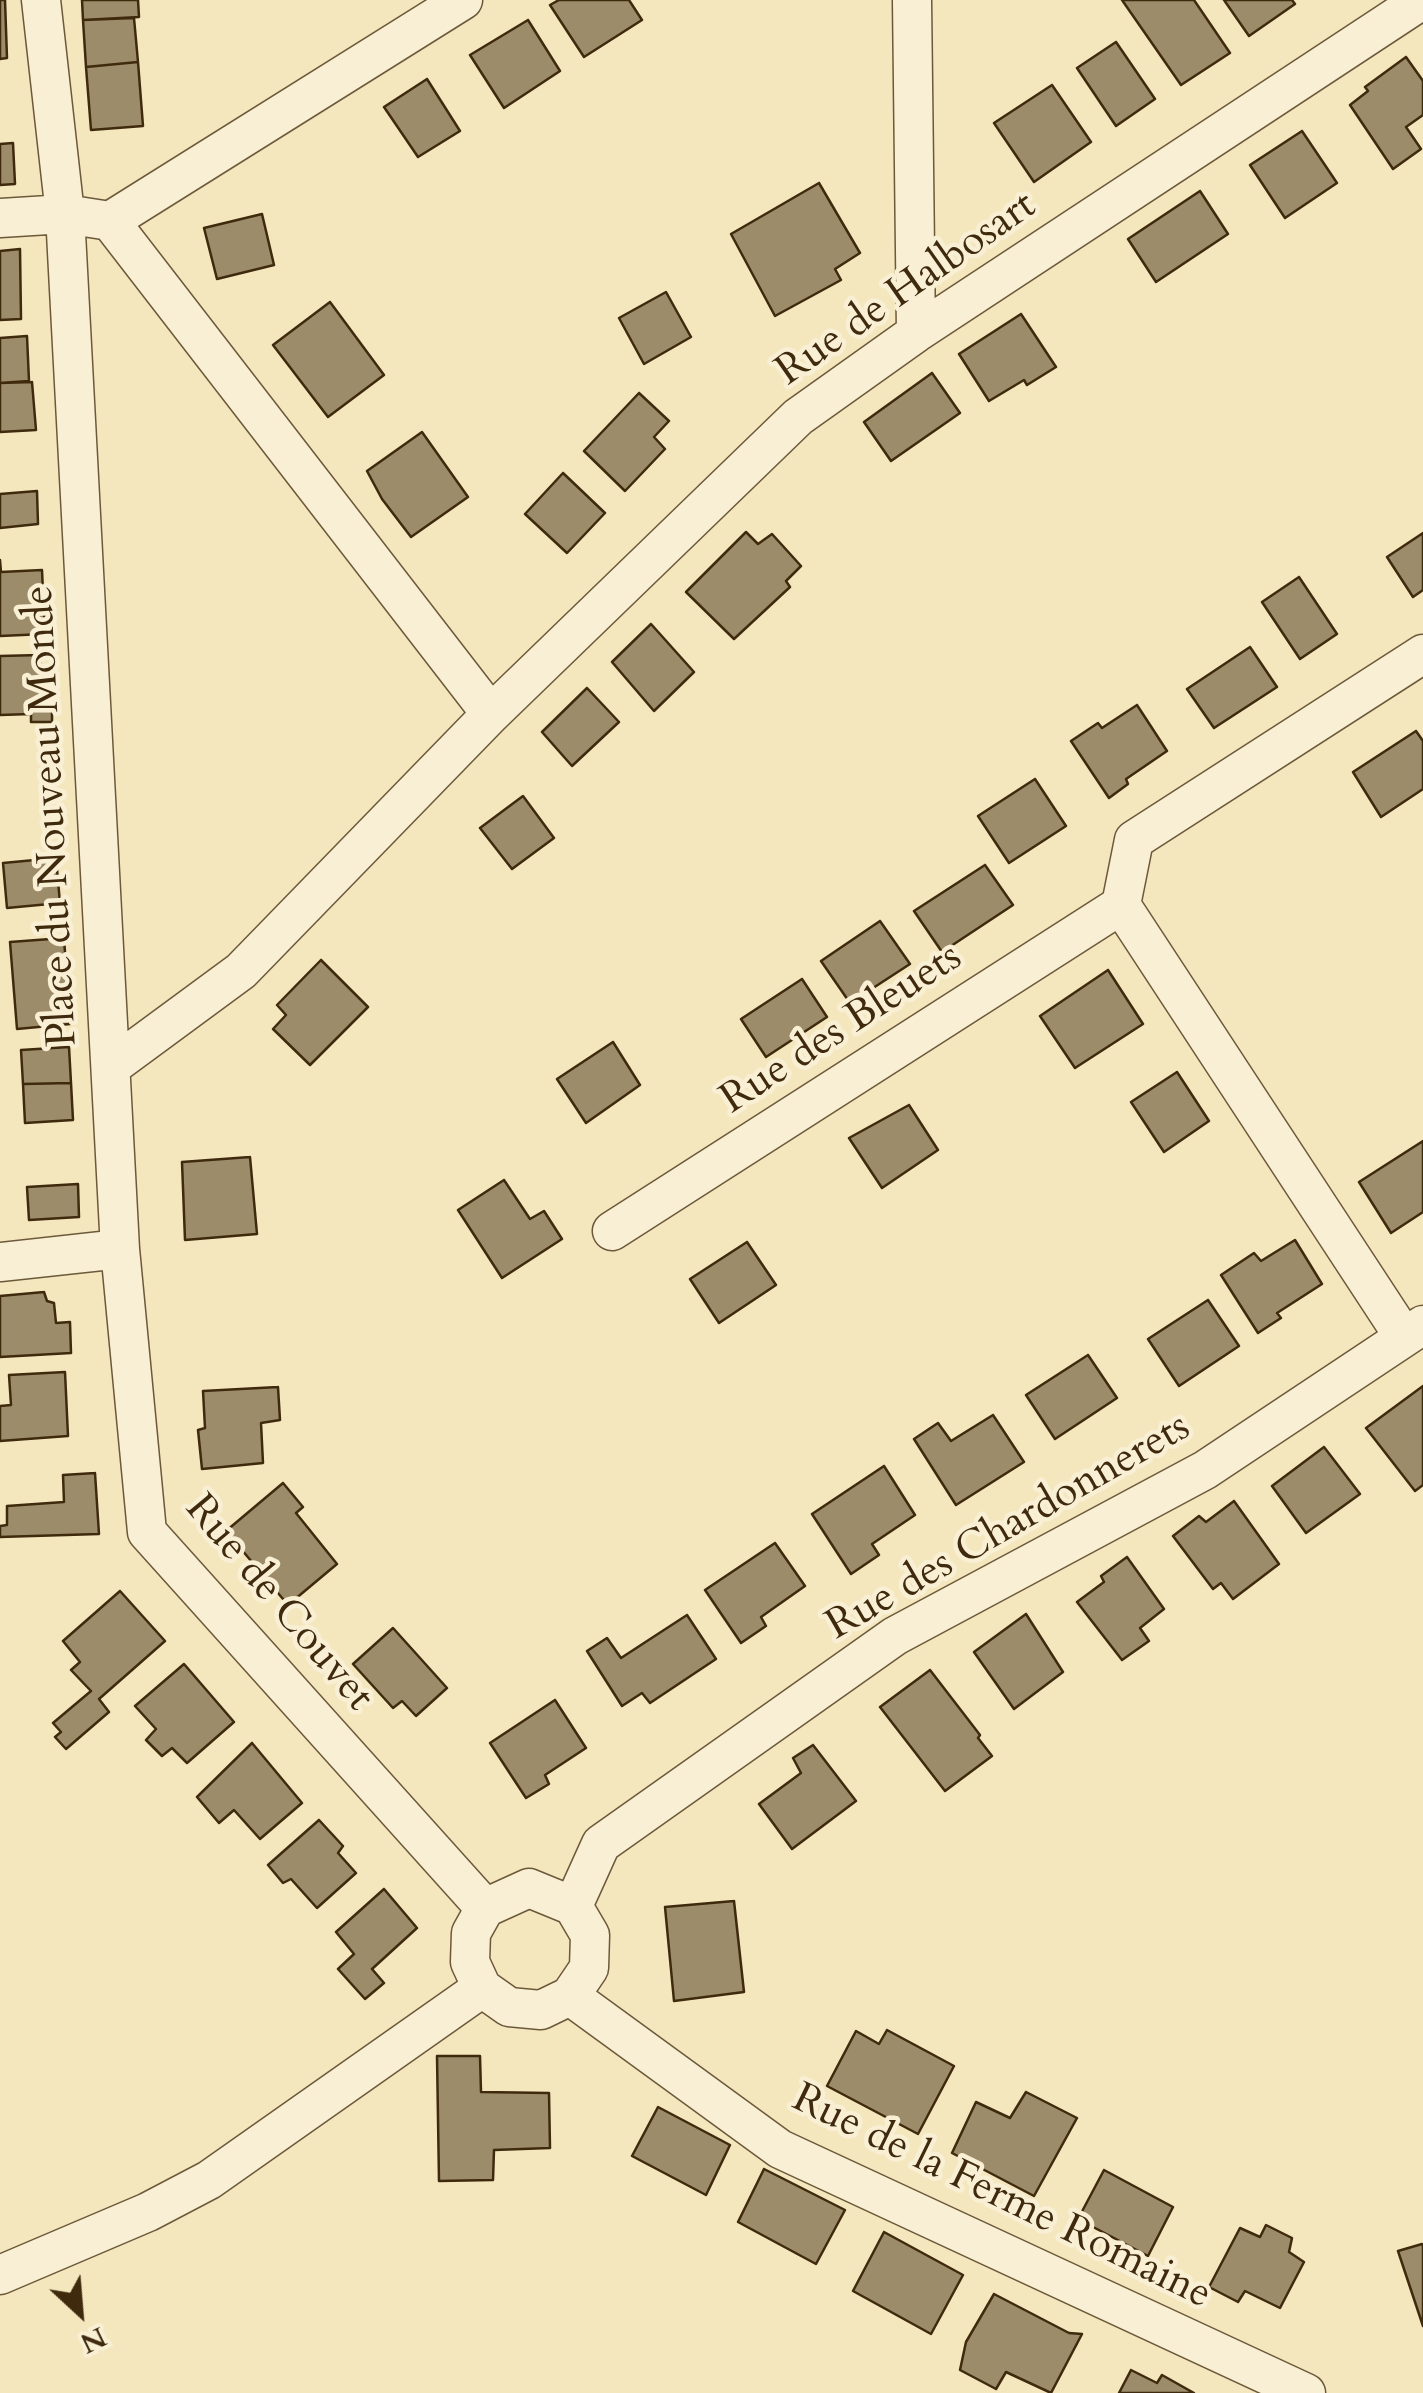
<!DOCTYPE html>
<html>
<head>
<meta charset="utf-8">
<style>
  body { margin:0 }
  #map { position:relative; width:1423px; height:2393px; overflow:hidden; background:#f4e6bd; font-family:Cardo,serif }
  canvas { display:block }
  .north { position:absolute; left:30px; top:2263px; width:100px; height:100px; -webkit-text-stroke:8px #f8efd4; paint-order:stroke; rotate:154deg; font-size:28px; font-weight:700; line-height:40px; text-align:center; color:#3f2a0e }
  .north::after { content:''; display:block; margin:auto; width:35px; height:45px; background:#3f2a0e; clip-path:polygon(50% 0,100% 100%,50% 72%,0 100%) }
</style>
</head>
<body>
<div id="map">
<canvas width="1423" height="2393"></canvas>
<div class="north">N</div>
</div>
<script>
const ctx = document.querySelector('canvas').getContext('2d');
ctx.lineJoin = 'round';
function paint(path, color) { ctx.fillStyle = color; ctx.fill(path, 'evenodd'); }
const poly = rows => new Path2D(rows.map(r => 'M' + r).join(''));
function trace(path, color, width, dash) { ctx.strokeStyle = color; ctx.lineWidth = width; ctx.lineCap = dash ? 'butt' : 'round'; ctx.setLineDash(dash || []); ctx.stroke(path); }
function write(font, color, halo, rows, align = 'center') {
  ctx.font = font + ' Cardo,serif'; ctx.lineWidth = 9; ctx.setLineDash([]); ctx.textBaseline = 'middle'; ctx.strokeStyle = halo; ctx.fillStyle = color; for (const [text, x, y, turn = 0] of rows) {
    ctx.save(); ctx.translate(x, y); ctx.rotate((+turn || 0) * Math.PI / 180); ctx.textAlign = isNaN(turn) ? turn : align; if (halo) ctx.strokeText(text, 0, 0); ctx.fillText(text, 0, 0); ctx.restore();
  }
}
const building = poly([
  [0,0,5,0,7,58,0,59,0,0],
  [82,0,138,0,139,17,83,20,82,0],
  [559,0,629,0,642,20,584,57,550,5,559,0],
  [1122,0,1194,0,1230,53,1181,85,1122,0],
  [1224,0,1292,0,1295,4,1249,36,1224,0],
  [134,18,138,62,86,67,83,20,134,18],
  [528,20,560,71,504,108,470,55,528,20],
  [1116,42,1155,99,1116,126,1077,68,1116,42],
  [1406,57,1423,81,1423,115,1406,127,1421,149,1393,169,1350,105,1368,91,1365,87,1406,57],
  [138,62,143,126,91,130,86,67,138,62],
  [427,79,460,131,418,157,384,107,427,79],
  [1052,85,1091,142,1034,182,994,123,1052,85],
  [1302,131,1337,183,1285,218,1250,165,1302,131],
  [13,143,15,184,0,185,0,144,13,143],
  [819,183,860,253,835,269,841,280,775,316,731,234,819,183],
  [1200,191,1228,234,1156,282,1128,239,1200,191],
  [262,214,274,265,217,279,204,228,262,214],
  [20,249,21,319,0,320,0,251,20,249],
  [666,292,691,337,644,364,619,318,666,292],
  [330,302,384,375,328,417,273,345,330,302],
  [1021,314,1056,367,1027,385,1024,380,989,401,959,354,1021,314],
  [27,336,29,381,0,383,0,338,27,336],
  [932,373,960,413,891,461,864,422,932,373],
  [32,382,36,430,0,432,0,383,32,382],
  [639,393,669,421,654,437,665,449,625,491,584,451,639,393],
  [422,432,468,497,411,537,382,499,367,471,422,432],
  [563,473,605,513,567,553,525,514,563,473],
  [37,491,38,524,0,528,0,494,37,491],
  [746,532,758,544,772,534,801,566,786,581,790,587,734,639,686,592,746,532],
  [1423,533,1423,590,1413,597,1387,557,1423,533],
  [0,560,1,572,42,570,45,634,0,636,0,560],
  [1299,577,1337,634,1300,659,1262,602,1299,577],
  [651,624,694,672,654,711,612,662,651,624],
  [1250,647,1277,687,1214,728,1187,689,1250,647],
  [40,655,43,705,52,707,52,722,31,722,31,714,0,715,0,656,40,655],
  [587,688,619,722,572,766,542,732,587,688],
  [1137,705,1167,751,1126,779,1128,784,1109,798,1071,741,1098,723,1102,728,1137,705],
  [1416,731,1423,741,1423,789,1381,817,1353,772,1416,731],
  [1035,779,1066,826,1009,863,978,816,1035,779],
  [523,796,554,838,512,869,480,828,523,796],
  [56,858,60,903,7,908,3,863,56,858],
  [985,865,1013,905,942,952,914,911,985,865],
  [880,921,910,964,850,1003,821,961,880,921],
  [64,938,70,1024,17,1029,10,942,64,938],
  [321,960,368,1007,310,1065,273,1029,286,1015,277,1005,321,960],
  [1108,970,1143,1024,1075,1068,1040,1016,1108,970],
  [802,979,827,1017,766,1057,741,1019,802,979],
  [613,1042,640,1085,586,1123,557,1079,613,1042],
  [69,1047,71,1083,23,1084,21,1050,69,1047],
  [1177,1072,1209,1121,1164,1152,1131,1102,1177,1072],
  [71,1083,73,1120,25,1123,23,1084,71,1083],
  [909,1105,938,1150,882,1188,849,1138,909,1105],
  [1423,1141,1423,1212,1391,1233,1359,1182,1423,1141],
  [250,1157,257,1234,185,1240,182,1162,250,1157],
  [504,1180,530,1219,544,1211,562,1239,502,1278,458,1210,504,1180],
  [78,1184,79,1217,29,1220,27,1187,78,1184],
  [1295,1240,1322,1284,1277,1313,1281,1318,1258,1333,1221,1275,1254,1253,1261,1261,1295,1240],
  [747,1242,776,1285,719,1323,690,1279,747,1242],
  [44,1292,47,1301,54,1303,56,1323,70,1322,71,1353,0,1357,0,1296,44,1292],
  [1208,1300,1239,1346,1179,1386,1148,1339,1208,1300],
  [1088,1355,1117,1398,1055,1439,1026,1395,1088,1355],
  [65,1372,68,1436,0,1441,0,1406,11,1405,9,1375,65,1372],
  [1423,1386,1423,1485,1415,1491,1366,1428,1423,1386],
  [278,1387,280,1420,261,1423,263,1463,202,1469,198,1430,205,1428,203,1391,278,1387],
  [993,1415,1024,1462,956,1505,914,1439,938,1423,951,1441,993,1415],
  [1324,1447,1360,1494,1306,1533,1272,1486,1324,1447],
  [884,1466,915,1515,872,1544,879,1555,851,1574,812,1514,884,1466],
  [95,1473,99,1534,0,1537,0,1526,7,1525,7,1506,64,1502,63,1475,95,1473],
  [283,1483,303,1507,296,1513,337,1564,288,1605,226,1531,283,1483],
  [1234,1501,1279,1564,1233,1599,1221,1583,1213,1589,1173,1536,1199,1516,1206,1522,1234,1501],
  [775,1543,805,1586,761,1617,766,1626,741,1643,705,1590,775,1543],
  [1127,1557,1164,1609,1140,1628,1149,1641,1122,1660,1077,1602,1104,1582,1101,1576,1127,1557],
  [120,1591,165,1641,99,1699,109,1712,66,1749,55,1737,61,1732,53,1723,91,1691,71,1670,80,1662,63,1641,120,1591],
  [1026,1614,1063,1672,1014,1709,974,1652,1026,1614],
  [687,1615,716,1659,650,1703,642,1693,622,1706,587,1651,607,1638,621,1658,687,1615],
  [393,1628,447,1688,416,1716,402,1701,393,1708,353,1664,393,1628],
  [184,1664,234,1722,187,1763,172,1748,162,1756,146,1740,156,1729,135,1706,184,1664],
  [930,1670,980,1735,978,1738,992,1756,945,1791,880,1707,930,1670],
  [555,1700,586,1748,545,1775,549,1784,526,1798,490,1743,555,1700],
  [252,1743,302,1803,260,1839,234,1810,219,1823,197,1797,252,1743],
  [813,1745,856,1801,792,1849,759,1804,801,1773,793,1758,813,1745],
  [319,1820,343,1846,338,1853,356,1873,317,1908,291,1879,283,1883,268,1865,319,1820],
  [384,1889,417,1928,372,1969,384,1983,365,1999,338,1969,354,1954,336,1932,384,1889],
  [734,1901,744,1992,674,2001,665,1907,734,1901],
  [887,2030,954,2066,918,2134,827,2086,856,2031,879,2044,887,2030],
  [437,2056,480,2056,481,2092,549,2093,550,2148,494,2150,493,2180,439,2181,437,2056],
  [1026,2092,1077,2118,1034,2196,952,2153,976,2102,1010,2118,1026,2092],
  [658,2107,730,2145,706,2195,632,2156,658,2107],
  [764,2169,845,2210,816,2264,738,2222,764,2169],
  [1104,2170,1173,2207,1148,2256,1078,2219,1104,2170],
  [1266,2225,1292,2238,1289,2252,1304,2262,1280,2308,1245,2291,1238,2302,1209,2287,1240,2228,1260,2237,1266,2225],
  [884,2232,963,2275,931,2334,853,2291,884,2232],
  [1422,2244,1423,2246,1423,2326,1398,2251,1422,2244],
  [994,2294,1069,2333,1082,2334,1051,2393,1006,2372,996,2389,960,2370,966,2342,994,2294],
  [1131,2370,1157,2383,1162,2375,1194,2393,1119,2393,1131,2370]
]);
const street = poly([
  [41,0,65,214,120,1249,147,1532,485,1908],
  [912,0,916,333],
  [0,218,65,214,110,221,491,714],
  [110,221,463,0],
  [1121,905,1134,840,1423,654],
  [112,1066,241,971,491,714,798,417,916,333,1422,0],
  [612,1231,1121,905,1404,1337],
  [0,1262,120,1249],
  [529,1888,573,1906,590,1935,589,1968,570,1996,541,2010,509,2007,482,1988,470,1962,471,1933,485,1908,529,1888],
  [573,1906,601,1844,895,1636,1205,1470,1423,1325],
  [570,1996,780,2149,1306,2393],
  [0,2275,148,2212,209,2180,482,1988]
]);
const streetNames = [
  ["Rue de Halbosart",907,290,-35],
  ["Place du Nouveau Monde",53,816,-93],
  ["Rue des Bleuets",842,1030,-33],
  ["Rue des Chardonnerets",1009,1528,-30],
  ["Rue de Couvet",278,1604,50],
  ["Rue de la Ferme Romaine",1001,2198,26]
];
paint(building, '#9d8c69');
trace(building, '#3f2a0e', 2.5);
trace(street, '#6c593a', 41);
trace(street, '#f8efd4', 38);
write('42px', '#3f2a0e', '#f8efd4', streetNames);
</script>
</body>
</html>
